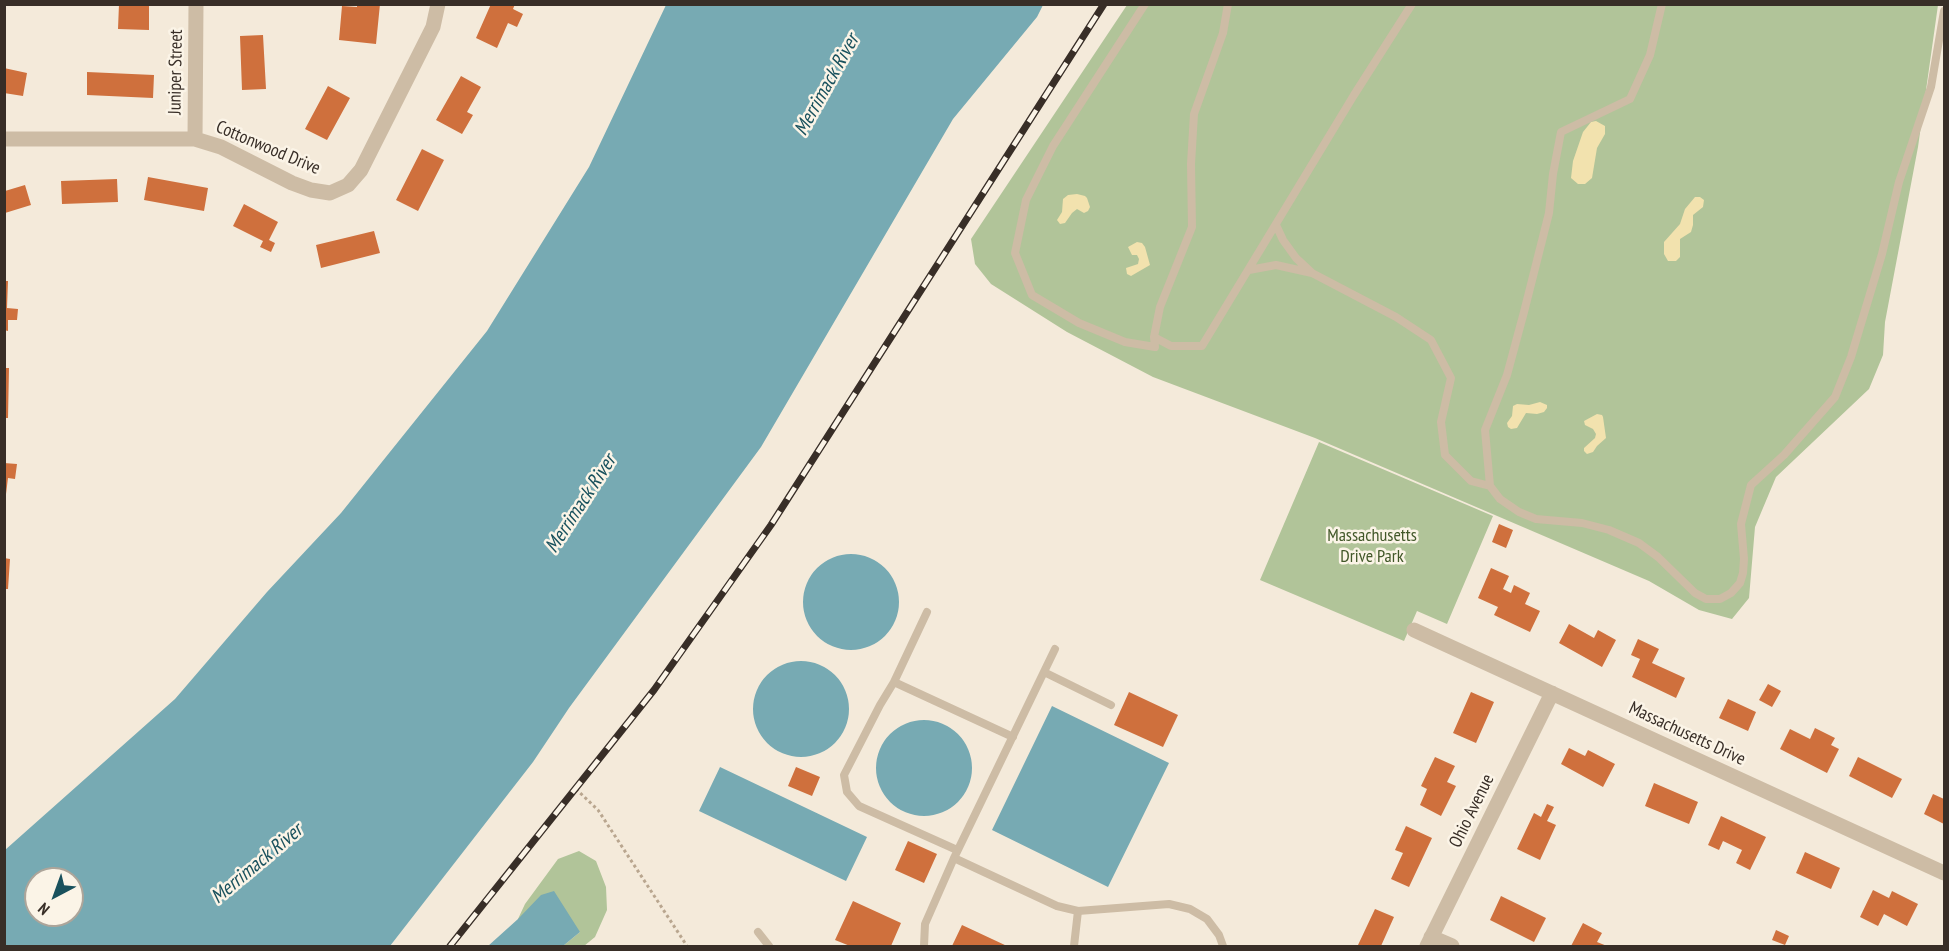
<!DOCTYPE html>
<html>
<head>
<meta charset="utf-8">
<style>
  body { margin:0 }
  #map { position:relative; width:1949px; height:951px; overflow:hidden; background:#f4eada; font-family:"PT Sans Narrow",sans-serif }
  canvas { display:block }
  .frame { position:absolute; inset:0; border:6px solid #382e27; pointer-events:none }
  .north { position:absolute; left:24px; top:867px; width:60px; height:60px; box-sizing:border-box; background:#fbf4e7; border:2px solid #ada59a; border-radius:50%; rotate:221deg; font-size:16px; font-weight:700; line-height:24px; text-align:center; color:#382e27 }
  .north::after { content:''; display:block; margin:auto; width:21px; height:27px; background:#19515d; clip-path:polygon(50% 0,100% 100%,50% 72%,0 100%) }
</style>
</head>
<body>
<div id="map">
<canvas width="1949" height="951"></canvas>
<div class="frame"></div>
<div class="north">N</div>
</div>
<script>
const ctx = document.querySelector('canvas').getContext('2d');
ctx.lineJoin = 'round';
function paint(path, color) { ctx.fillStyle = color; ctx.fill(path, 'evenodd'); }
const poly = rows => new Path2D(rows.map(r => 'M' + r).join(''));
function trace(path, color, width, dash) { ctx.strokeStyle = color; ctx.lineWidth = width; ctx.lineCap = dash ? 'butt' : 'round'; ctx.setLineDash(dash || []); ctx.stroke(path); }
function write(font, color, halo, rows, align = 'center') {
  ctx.font = font + ' "PT Sans Narrow",sans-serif'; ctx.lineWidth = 5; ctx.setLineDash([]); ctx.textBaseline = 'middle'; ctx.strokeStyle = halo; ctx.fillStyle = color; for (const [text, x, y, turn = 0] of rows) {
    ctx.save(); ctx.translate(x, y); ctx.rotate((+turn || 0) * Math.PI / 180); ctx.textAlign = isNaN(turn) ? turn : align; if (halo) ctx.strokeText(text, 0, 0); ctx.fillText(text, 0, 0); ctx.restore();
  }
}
const green = poly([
  [1127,5,1938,5,1918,147,1885,322,1883,355,1869,389,1776,477,1755,527,1749,598,1732,619,1699,610,1649,581,1315,438,1153,377,1067,332,991,284,975,264,971,239],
  [1319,442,1493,516,1447,624,1417,611,1404,641,1260,580],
  [579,851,596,861,606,887,607,910,595,937,584,946,563,946,580,932,518,919,525,904,558,859]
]);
const sand = poly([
  [1596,121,1605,126,1605,134,1597,148,1592,178,1585,184,1578,184,1571,178,1573,161,1583,132,1591,122],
  [1077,194,1085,196,1087,198,1090,207,1088,211,1084,213,1077,209,1072,213,1065,223,1060,224,1057,220,1062,212,1063,199,1068,195],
  [1695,197,1700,197,1704,200,1703,207,1693,215,1693,225,1691,232,1680,239,1680,257,1676,261,1668,261,1664,254,1664,242,1680,224,1685,209],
  [1137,242,1142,243,1145,247,1150,265,1131,276,1127,274,1126,268,1138,264,1139,259,1137,255,1132,255,1128,247],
  [1540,402,1547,405,1547,408,1544,412,1537,414,1526,413,1517,428,1511,429,1508,427,1507,423,1512,416,1513,406,1517,404,1529,405],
  [1597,414,1602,415,1603,417,1606,438,1597,446,1593,452,1587,454,1584,451,1584,448,1595,438,1596,434,1593,429,1585,425,1584,421]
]);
const water = poly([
  [666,5,1043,5,1037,17,953,119,761,447,569,708,533,762,390,946,5,946,5,850,175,699,267,592,341,513,487,331,589,167],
  [36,879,72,879,72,915,36,915],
  '803 602a48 48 0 1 1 96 0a48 48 0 1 1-96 0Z',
  '753 709a48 48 0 1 1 96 0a48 48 0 1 1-96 0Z',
  [1052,706,1169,763,1108,887,992,830],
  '876 768a48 48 0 1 1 96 0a48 48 0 1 1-96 0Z',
  [720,767,867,837,846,881,699,811],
  [554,891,580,932,563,946,488,946,518,919,541,895]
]);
const building = poly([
  [119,4,149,4,149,30,118,29],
  [357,4,380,4,376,44,339,40,342,6,357,7],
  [491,4,515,4,513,9,523,14,517,27,508,23,497,48,476,38],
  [263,35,266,89,242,90,240,36],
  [4,68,27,73,23,96,4,93],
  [87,72,154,75,153,98,87,95],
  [461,76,481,87,467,112,473,115,462,134,436,120],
  [328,86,350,98,327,140,305,129],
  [422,149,444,160,418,211,396,200],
  [148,177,208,188,204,211,144,200],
  [117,179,118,202,62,204,61,181],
  [25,185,31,205,5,213,5,191],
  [244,204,278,222,269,240,275,243,271,252,260,247,263,241,233,226],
  [374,231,380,253,321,268,316,245],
  [4,281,8,281,7,308,18,309,17,320,8,320,8,331,4,330],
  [4,368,9,368,8,418,4,418],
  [4,463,17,464,15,479,8,478,6,494,4,494],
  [1499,524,1513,530,1506,548,1492,542],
  [4,558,10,559,8,589,4,589],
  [1491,568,1509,576,1503,589,1511,593,1514,585,1530,593,1525,604,1540,611,1530,632,1494,615,1498,607,1478,598],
  [1569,624,1594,638,1598,630,1616,640,1602,667,1559,643],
  [1638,639,1659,649,1652,663,1685,678,1676,698,1632,677,1640,659,1631,655],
  [1768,684,1781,691,1772,707,1759,700],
  [1129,692,1178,715,1163,747,1114,725],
  [1471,692,1494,702,1476,743,1453,733],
  [1728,699,1756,712,1748,731,1719,718],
  [1815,728,1835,738,1831,745,1839,749,1827,773,1780,749,1790,729,1810,739],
  [1569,748,1585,756,1588,750,1615,764,1603,787,1561,764],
  [1435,757,1455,766,1447,782,1456,786,1441,816,1420,805,1427,789,1421,786],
  [1858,757,1902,779,1892,798,1849,776],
  [796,767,820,777,812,796,788,786],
  [1654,783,1698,802,1689,824,1645,806],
  [1933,794,1944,799,1944,824,1924,814],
  [1547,804,1554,807,1547,821,1556,825,1540,860,1517,849,1534,813,1541,817],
  [1721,816,1766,837,1750,870,1736,863,1742,850,1723,841,1719,850,1708,845],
  [1406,826,1432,838,1409,887,1391,879,1403,853,1395,850],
  [908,841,937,854,924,883,895,870],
  [1805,852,1840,868,1831,889,1796,873],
  [1873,890,1889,898,1892,891,1918,904,1907,926,1884,914,1878,926,1860,917],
  [1501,896,1546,918,1534,942,1490,920],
  [853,901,901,923,891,946,850,946,835,940],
  [1375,909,1394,917,1381,946,1362,946,1358,945],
  [1583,923,1602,933,1597,942,1607,946,1571,946],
  [962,925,1007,946,952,946],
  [1776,930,1789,936,1785,945,1772,940]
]);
const path = poly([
  [576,789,598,810,687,946]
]);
const lane = poly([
  [1145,4,1053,146,1026,200,1015,253,1032,295,1079,323,1125,342,1155,347,1154,337],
  [1228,4,1223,33,1194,114,1191,164,1192,227,1160,307,1154,337,1171,346,1202,346,1354,95,1412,4],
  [1662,4,1650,55,1630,99,1561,132,1553,174,1549,213,1524,312,1507,375,1485,430,1490,486,1500,499,1519,512,1536,519,1582,523,1609,530,1639,543,1658,557,1695,593,1706,599,1720,599,1731,593,1740,583,1743,573,1744,559,1741,524,1751,485,1784,455,1835,397,1851,357,1882,254,1899,182,1931,87,1944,11],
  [1276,225,1283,240,1296,258,1311,272],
  [1249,270,1276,265,1312,273,1396,317,1431,340,1451,378,1441,422,1445,455,1471,481,1490,486],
  [1044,672,1111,705],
  [894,682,927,612],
  [957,850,859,806,847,792,844,775,880,705,894,682,1013,737],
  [954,858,1057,906,1078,911,1169,904,1190,909,1207,919,1219,935,1223,946],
  [758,932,769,946],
  [924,946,925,924,954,858,1055,649],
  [1074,946,1078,911]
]);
const street = poly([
  [4,139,195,139,221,147,292,183,311,190,330,193,348,185,361,170,433,27,438,4],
  [195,139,196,4],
  [1414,630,1944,873],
  [1431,937,1452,946],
  [1427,946,1552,693]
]);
const rail = poly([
  [450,946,654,690,771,525,1104,4]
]);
const streetNames = [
  ["Juniper Street",176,72,-89],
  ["Cottonwood Drive",268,148,23],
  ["Massachusetts Drive",1687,734,25],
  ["Ohio Avenue",1472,811,-64]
];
const parkNames = [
  ["Massachusetts",1372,536],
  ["Drive Park",1372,557]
];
const waterNames = [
  ["Merrimack River",827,85,-61],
  ["Merrimack River",581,504,-57],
  ["Merrimack River",257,864,-40]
];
paint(green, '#b1c499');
paint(sand, '#f2e2ae');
paint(water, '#77aab3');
paint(building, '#cf703d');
trace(path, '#b9a68f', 3, [3, 3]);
trace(lane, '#cdbca5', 8);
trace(street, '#cdbca5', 15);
trace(rail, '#382e27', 7);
trace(rail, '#fbf4e7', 4.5, [14]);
write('18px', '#382e27', '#fbf4e7', streetNames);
write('18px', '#425829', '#fbf4e7', parkNames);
write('italic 20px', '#19515d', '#fbf4e7', waterNames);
</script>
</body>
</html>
